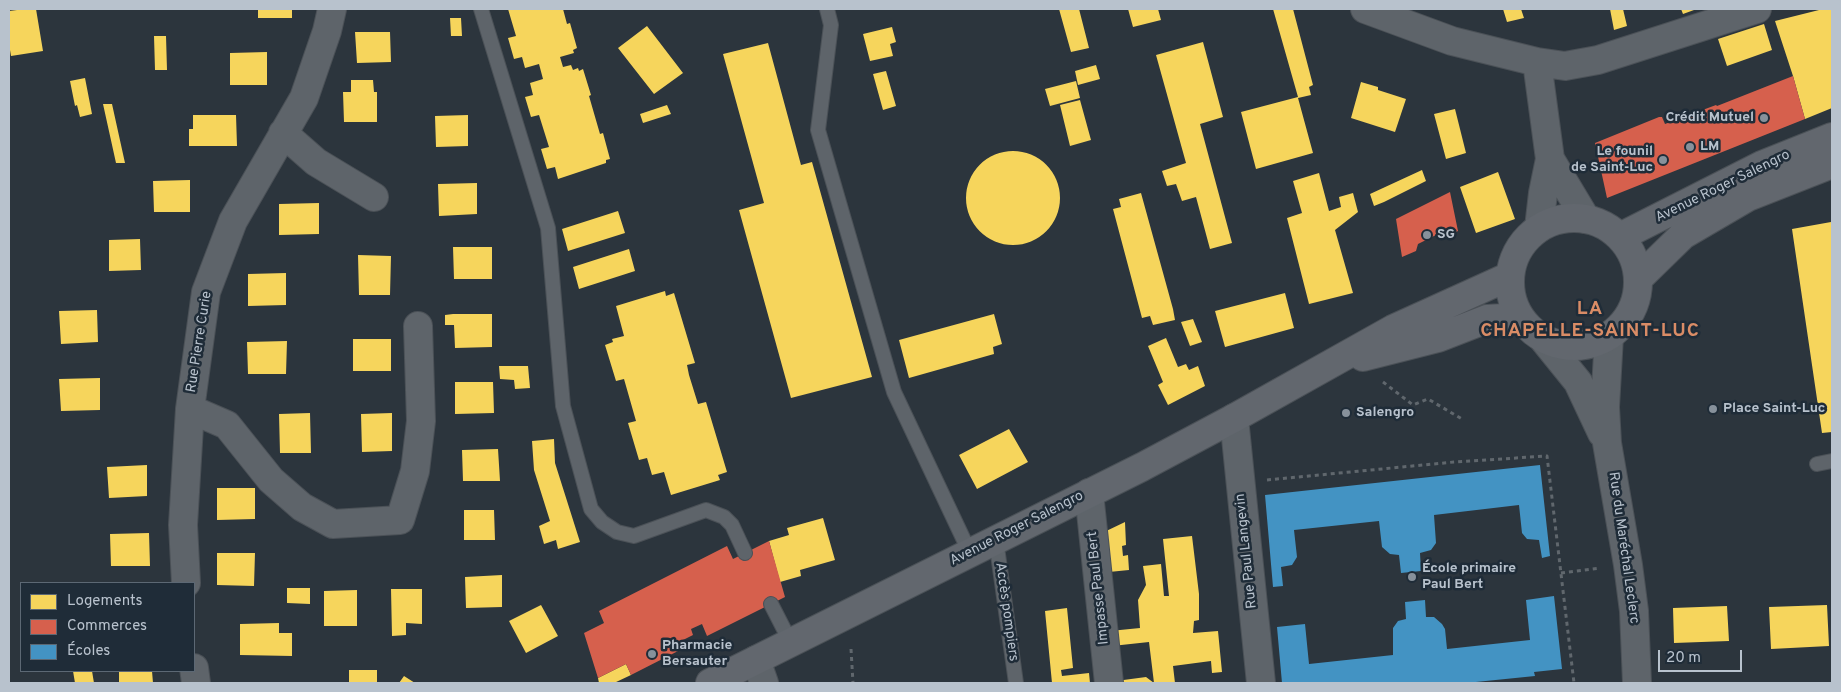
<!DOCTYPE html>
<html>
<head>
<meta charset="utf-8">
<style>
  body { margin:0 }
  #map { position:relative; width:1841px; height:692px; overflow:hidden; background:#2c353d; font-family:Overpass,sans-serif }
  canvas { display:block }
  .frame { position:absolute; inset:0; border:10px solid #b8c2cd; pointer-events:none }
  .legend { position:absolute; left:20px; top:582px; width:175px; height:90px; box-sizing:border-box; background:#1f2c38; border:1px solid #5c6874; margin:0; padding:6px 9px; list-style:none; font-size:15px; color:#b8c2cd }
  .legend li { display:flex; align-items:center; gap:10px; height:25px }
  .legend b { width:25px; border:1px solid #5c6874 }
  .scale { position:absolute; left:1658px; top:650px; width:84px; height:22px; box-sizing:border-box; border:2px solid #b8c2cd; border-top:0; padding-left:6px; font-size:15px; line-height:18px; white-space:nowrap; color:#b8c2cd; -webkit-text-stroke:4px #1f2c38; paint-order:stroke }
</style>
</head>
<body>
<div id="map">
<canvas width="1841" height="692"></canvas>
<div class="frame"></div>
<ul class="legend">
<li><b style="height:14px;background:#f6d55c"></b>Logements</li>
<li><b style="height:14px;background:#d6604d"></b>Commerces</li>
<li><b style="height:14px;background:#4393c3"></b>Écoles</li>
</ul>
<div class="scale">20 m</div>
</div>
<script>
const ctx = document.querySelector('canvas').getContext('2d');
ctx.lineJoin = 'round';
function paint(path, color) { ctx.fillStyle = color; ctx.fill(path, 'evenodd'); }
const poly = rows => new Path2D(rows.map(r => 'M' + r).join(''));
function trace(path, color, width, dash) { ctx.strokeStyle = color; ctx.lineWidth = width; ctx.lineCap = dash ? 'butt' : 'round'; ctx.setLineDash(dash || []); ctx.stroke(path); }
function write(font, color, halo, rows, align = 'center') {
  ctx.font = font + ' Overpass,sans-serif'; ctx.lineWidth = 5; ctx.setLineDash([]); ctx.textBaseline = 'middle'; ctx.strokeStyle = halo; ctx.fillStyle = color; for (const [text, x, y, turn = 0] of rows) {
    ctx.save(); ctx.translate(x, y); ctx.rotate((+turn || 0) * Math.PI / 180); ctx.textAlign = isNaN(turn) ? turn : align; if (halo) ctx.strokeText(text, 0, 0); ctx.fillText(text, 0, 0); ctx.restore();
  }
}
const homes = poly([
  [25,9,36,9,43,51,11,56,9,44,9,11],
  [258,9,292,9,292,18,258,18],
  [508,9,563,9,567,24,570,23,577,48,573,50,574,53,560,57,563,67,571,65,573,70,578,68,579,71,583,69,591,95,589,96,600,134,603,133,610,159,606,160,606,163,558,179,555,167,547,169,541,149,549,147,539,115,531,117,525,97,533,95,530,83,543,79,539,64,525,68,522,57,514,59,508,38,516,36],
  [1059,9,1079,9,1089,48,1071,52],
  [1128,9,1158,9,1161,20,1133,27],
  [1273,9,1293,9,1313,85,1309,87,1311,95,1298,98,1313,153,1256,169,1241,112,1298,97],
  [1503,9,1521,9,1524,18,1507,22],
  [1610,9,1623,9,1627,26,1614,30],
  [1681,9,1694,9,1694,10,1683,14],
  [1823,9,1831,9,1832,12,1832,108,1805,119,1793,76,1775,21],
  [450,18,461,18,462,36,451,36],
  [1764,24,1772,50,1727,66,1718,39],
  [647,26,683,73,654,94,618,48],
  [892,27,896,42,890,44,893,56,870,61,863,34],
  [355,32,390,32,391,62,357,63],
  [154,36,166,36,167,70,155,70],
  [1203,42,1223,117,1200,124,1232,243,1210,249,1196,197,1182,201,1176,184,1167,186,1162,171,1186,163,1156,55],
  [768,43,801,165,812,162,872,377,791,398,739,210,764,203,723,54],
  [267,52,267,85,230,85,230,53],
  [1096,65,1100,79,1078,85,1075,71],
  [886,71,896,106,883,110,873,74],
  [85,78,92,114,80,117,77,105,75,106,70,81],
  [351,80,373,80,374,92,377,92,377,122,344,122,343,92,351,92],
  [1076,81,1080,98,1050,106,1045,89],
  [1361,82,1378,87,1378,90,1406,99,1395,132,1351,118],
  [1080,100,1091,140,1070,146,1060,105],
  [103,104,112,104,125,163,116,163],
  [667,105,671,114,643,123,640,114],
  [1455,109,1466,153,1446,159,1434,114],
  [193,115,236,115,237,146,189,146,189,129,193,129],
  [468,115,468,146,436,147,435,116],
  '966 198a47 47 0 1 1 94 0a47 47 0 1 1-94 0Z',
  [1422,170,1426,181,1384,202,1374,206,1370,194],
  [1498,172,1515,219,1476,233,1460,187],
  [1319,173,1329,211,1341,207,1339,197,1353,193,1358,212,1335,230,1353,293,1309,304,1287,218,1302,213,1293,181],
  [190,180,190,212,154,212,153,181],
  [477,183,477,214,439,216,438,184],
  [1141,193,1173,309,1175,320,1153,325,1150,316,1142,318,1113,209,1121,207,1119,199],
  [319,203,319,234,279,235,279,204],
  [618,211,625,233,568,251,562,229],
  [1831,222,1832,432,1822,433,1792,229],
  [140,239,141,270,109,271,109,240],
  [453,247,492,247,492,279,454,279],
  [629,249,635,271,579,289,573,267],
  [358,255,391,256,390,295,359,295],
  [286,273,286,305,248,306,248,274],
  [665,291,666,296,674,293,695,363,687,365,689,375,698,404,706,402,727,472,718,475,720,480,671,495,664,472,652,475,647,458,639,460,628,423,636,421,624,379,616,381,605,345,613,342,612,339,624,336,616,306],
  [1285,293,1294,328,1225,347,1215,311],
  [97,310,98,342,61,344,59,311],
  [453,314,492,314,492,347,455,348,454,325,445,325,445,315],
  [994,314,1002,344,993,347,994,354,909,378,899,340],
  [1193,319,1202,342,1190,346,1181,322],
  [1166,338,1178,367,1186,364,1189,370,1198,366,1205,386,1168,405,1158,385,1163,382,1148,346],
  [353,339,391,339,391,371,353,371],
  [287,341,286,374,248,374,247,342],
  [499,366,528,366,530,388,515,389,514,380,500,379],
  [100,378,100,410,61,411,59,379],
  [455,382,493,382,494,413,455,414],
  [310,413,311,453,280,453,279,414],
  [392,413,392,451,362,452,361,414],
  [1009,429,1028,462,977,489,959,455],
  [554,439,555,463,580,542,558,549,556,540,544,544,539,526,550,521,534,470,532,441],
  [498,449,500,481,463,481,462,450],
  [147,465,147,496,109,498,107,467],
  [217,488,255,488,255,519,217,520],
  [464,510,494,510,495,540,464,540],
  [823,518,835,560,800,570,801,576,780,582,769,541,789,535,787,528],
  [1125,522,1126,545,1122,546,1123,556,1128,555,1129,570,1109,572,1100,534],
  [149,533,150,566,111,566,110,534],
  [1192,536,1199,594,1199,620,1194,621,1193,633,1218,631,1222,672,1212,673,1211,661,1173,666,1175,683,1117,683,1116,681,1146,677,1154,683,1149,642,1112,646,1110,631,1140,628,1138,600,1146,585,1143,566,1161,564,1164,596,1169,596,1163,539],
  [217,553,255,553,254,586,217,585],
  [502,575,502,607,466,608,465,577],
  [287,588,310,588,310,604,287,603],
  [391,589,422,589,422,624,406,623,406,635,392,636],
  [357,590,357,626,324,626,324,591],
  [541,605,558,636,526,653,509,621],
  [1827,605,1829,646,1771,649,1769,607],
  [1727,606,1729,641,1674,643,1673,608],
  [1067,608,1073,668,1061,670,1062,676,1089,673,1090,683,1052,683,1045,611],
  [279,623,279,633,292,633,292,656,240,655,240,624],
  [626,664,631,675,614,683,599,683,598,678],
  [349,670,377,670,377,682,374,683,349,683],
  [73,671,92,671,94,683,75,683],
  [119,671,152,671,153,683,119,683],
  [404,676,415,683,399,683]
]);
const shops = poly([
  [1793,76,1805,119,1607,198,1595,143,1659,117,1662,117,1665,124,1716,105,1717,106],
  [1450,192,1458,231,1446,237,1444,231,1418,244,1416,251,1402,257,1396,219],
  [769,541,785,597,707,636,702,624,691,629,693,635,679,642,682,649,631,675,626,664,598,678,584,633,604,623,599,611,727,546,733,559]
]);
const schools = poly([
  [1540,465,1550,556,1542,558,1539,540,1527,539,1522,533,1519,505,1434,515,1436,543,1431,550,1420,553,1421,571,1401,573,1399,555,1390,554,1382,547,1379,521,1294,530,1297,557,1292,565,1281,567,1283,586,1273,587,1265,495],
  [1554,596,1562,669,1534,672,1535,676,1466,683,1282,683,1277,627,1305,624,1309,664,1393,655,1393,628,1398,621,1406,619,1405,602,1425,600,1426,617,1434,617,1442,624,1445,629,1447,649,1530,640,1526,600]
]);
const path = poly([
  [1383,382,1413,405,1428,399,1462,419],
  [1267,480,1454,462,1547,456,1574,683],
  [1561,573,1600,568],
  [851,649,853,683]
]);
const service = poly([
  [481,9,548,228,563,406,591,509,602,522,617,532,634,536,706,510,724,517,732,525,745,553],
  [827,9,831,25,818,130,894,392,970,553],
  [1817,464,1832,461],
  [996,540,1016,683],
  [771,604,791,643]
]);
const minor = poly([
  [1365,9,1452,41,1537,62,1565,66,1598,60,1757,9],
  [1537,62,1550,159,1543,193,1539,228],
  [283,133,316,162,374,197],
  [1550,159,1586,219],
  [1609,336,1605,407,1607,443,1628,565,1634,611,1637,683],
  [1544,340,1578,382,1602,433],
  [190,409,227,425,271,480,302,507,333,524,400,520,415,471,421,421,418,326],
  [1234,418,1261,683],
  [1089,493,1109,683],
  [186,583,183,525,190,409,206,292,233,221,304,98,327,31,332,9],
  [756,660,764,683],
  [194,668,196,683]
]);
const secondary = poly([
  '1510 282a64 64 0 1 1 128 0a64 64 0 1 1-128 0Z',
  [1620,237,1762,165,1832,137],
  [1639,278,1683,235,1748,197,1832,164],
  [1363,357,1438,338,1487,319,1519,317],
  [710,683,1142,467,1234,418,1393,329,1510,276]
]);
const markers = [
  [1764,118,5,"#87919b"],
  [1690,147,5,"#87919b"],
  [1663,160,5,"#87919b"],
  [1427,235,5,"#87919b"],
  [1713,409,5,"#87919b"],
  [1346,413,5,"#87919b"],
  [1412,577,5,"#87919b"],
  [652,654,5,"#87919b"]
];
const poiNames = [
  ["Crédit Mutuel",1754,118,"right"],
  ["LM",1700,147],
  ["Le founil",1653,152,"right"],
  ["de Saint-Luc",1653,168,"right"],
  ["SG",1437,235],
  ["Place Saint-Luc",1723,409],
  ["Salengro",1356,413],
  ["École primaire",1422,569],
  ["Paul Bert",1422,585],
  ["Pharmacie",662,646],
  ["Bersauter",662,662]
];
const streetNames = [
  ["Avenue Roger Salengro",1723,187,-26],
  ["Rue Pierre Curie",200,342,-81],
  ["Avenue Roger Salengro",1017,529,-27],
  ["Rue du Maréchal Leclerc",1623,548,82],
  ["Rue Paul Langevin",1247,551,-96],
  ["Impasse Paul Bert",1099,588,-96],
  ["Accès pompiers",1006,612,82]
];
const districtNames = [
  ["LA",1590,310],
  ["CHAPELLE-SAINT-LUC",1590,332]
];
paint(homes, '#f6d55c');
paint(shops, '#d6604d');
paint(schools, '#4393c3');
trace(service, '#4b5157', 16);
trace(minor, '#4b5157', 30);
trace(secondary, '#4b5157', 30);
trace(path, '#60676d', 3, [4, 4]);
trace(service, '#5e646a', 14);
trace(minor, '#5e646a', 28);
trace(secondary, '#62676e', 28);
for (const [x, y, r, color] of markers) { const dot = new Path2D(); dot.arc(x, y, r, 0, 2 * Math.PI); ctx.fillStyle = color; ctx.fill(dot); trace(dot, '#1f2c38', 2); }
write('bold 14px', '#b8c2cd', '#1f2c38', poiNames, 'left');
write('14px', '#b8c2cd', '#1f2c38', streetNames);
ctx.letterSpacing = '1px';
write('bold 19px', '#d98c66', '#1f2c38', districtNames);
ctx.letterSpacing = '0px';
</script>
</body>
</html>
